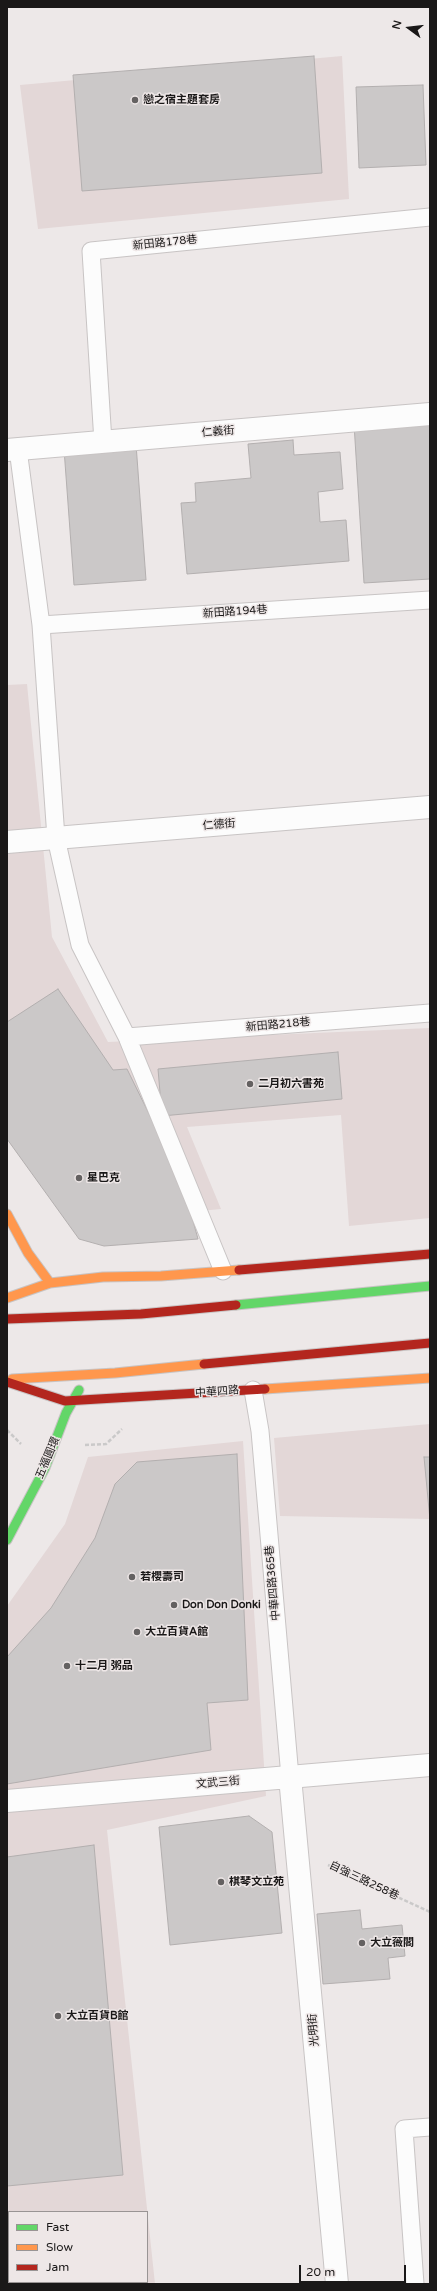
<!DOCTYPE html>
<html>
<head>
<meta charset="utf-8">
<style>
  body { margin:0 }
  #map { position:relative; width:437px; height:2291px; overflow:hidden; background:#ede8e8; font-family:"Varela Round",sans-serif }
  canvas { display:block }
  .frame { position:absolute; inset:0; border:8px solid #1a1818; pointer-events:none }
  .legend { position:absolute; left:8px; top:2211px; width:140px; height:72px; box-sizing:border-box; background:#eee7e7; border:1px solid #999494; margin:0; padding:5px 7px; list-style:none; font-size:12px; color:#1a1818 }
  .legend li { display:flex; align-items:center; gap:8px; height:20px }
  .legend b { width:20px; border:1px solid #999494 }
  .north { position:absolute; left:389px; top:8px; width:40px; height:40px; -webkit-text-stroke:3px #eee7e7; paint-order:stroke; rotate:285deg; font-size:11px; font-weight:700; line-height:16px; text-align:center; color:#1a1818 }
  .north::after { content:''; display:block; margin:auto; width:14px; height:18px; background:#1a1818; clip-path:polygon(50% 0,100% 100%,50% 72%,0 100%) }
  .scale { position:absolute; left:299px; top:2265px; width:107px; height:18px; box-sizing:border-box; border:2px solid #1a1818; border-top:0; padding-left:5px; font-size:12px; line-height:14px; white-space:nowrap; color:#1a1818; -webkit-text-stroke:3px #eee7e7; paint-order:stroke }
</style>
</head>
<body>
<div id="map">
<canvas width="437" height="2291"></canvas>
<div class="frame"></div>
<ul class="legend">
<li><b style="height:5px;background:#63d668"></b>Fast</li>
<li><b style="height:5px;background:#ff974d"></b>Slow</li>
<li><b style="height:5px;background:#b3261e"></b>Jam</li>
</ul>
<div class="north">N</div>
<div class="scale">20 m</div>
</div>
<script>
const ctx = document.querySelector('canvas').getContext('2d');
ctx.lineJoin = 'round';
function paint(path, color) { ctx.fillStyle = color; ctx.fill(path, 'evenodd'); }
const poly = rows => new Path2D(rows.map(r => 'M' + r).join(''));
function trace(path, color, width, dash) { ctx.strokeStyle = color; ctx.lineWidth = width; ctx.lineCap = dash ? 'butt' : 'round'; ctx.setLineDash(dash || []); ctx.stroke(path); }
function write(font, color, halo, rows, align = 'center') {
  ctx.font = font + ' "Varela Round","Noto Sans TC",sans-serif'; ctx.lineWidth = 3; ctx.setLineDash([]); ctx.textBaseline = 'middle'; ctx.strokeStyle = halo; ctx.fillStyle = color; for (const [text, x, y, turn = 0] of rows) {
    ctx.save(); ctx.translate(x, y); ctx.rotate((+turn || 0) * Math.PI / 180); ctx.textAlign = isNaN(turn) ? turn : align; if (halo) ctx.strokeText(text, 0, 0); ctx.fillText(text, 0, 0); ctx.restore();
  }
}
const built = poly([
  [342,56,349,199,38,229,20,85],
  [27,684,52,937,108,1042,430,1028,430,1218,349,1226,341,1115,187,1127,221,1209,127,1218,7,1112,7,685],
  [430,1424,430,1519,280,1516,274,1438],
  [243,1441,266,1796,107,1830,155,2284,7,2284,7,1606,65,1524,88,1457],
  [9,2212,147,2212,147,2282,9,2282]
]);
const building = poly([
  [314,56,322,173,82,191,73,75,314,56],
  [423,85,426,165,359,168,356,87,423,85],
  [430,419,430,579,364,583,354,424,430,419],
  [293,440,294,455,340,452,343,489,318,492,320,522,346,520,349,561,187,574,181,503,196,502,195,483,251,478,248,444,293,440],
  [136,444,146,580,74,585,64,449,136,444],
  [58,989,113,1070,127,1069,182,1181,198,1239,104,1246,79,1239,7,1139,7,1022,58,989],
  [338,1052,342,1099,162,1116,158,1069,338,1052],
  [237,1454,248,1700,207,1703,211,1750,7,1784,7,1657,51,1608,95,1538,115,1484,137,1462,237,1454],
  [424,1457,430,1457,430,1520,424,1457],
  [249,1816,272,1832,282,1933,170,1945,159,1827,249,1816],
  [94,1845,123,2175,7,2186,7,1857,94,1845],
  [360,1910,362,1929,402,1925,405,1956,388,1958,390,1979,323,1984,317,1914,360,1910],
  [9,2232,9,2282,145,2282,146,2284,7,2284,7,2233,9,2232]
]);
const path = poly([
  [7,1430,21,1444],
  [85,1445,106,1444,122,1429],
  [328,1865,430,1912]
]);
const lane = poly([
  [103,442,91,251,430,217],
  [18,449,41,625,56,838,80,945,127,1037,223,1271],
  [41,625,430,600],
  [127,1037,430,1013],
  [253,1390,260,1431,290,1777],
  [415,2284,404,2129,430,2127]
]);
const street = poly([
  [7,450,430,414],
  [7,842,430,807],
  [290,1777,337,2284],
  [7,1801,430,1765]
]);
const fast = poly([
  [236,1305,430,1286],
  [7,1540,45,1468,66,1413,79,1390]
]);
const slow = poly([
  [7,1214,28,1253,50,1283],
  [7,1298,50,1283,103,1277,161,1276,239,1270],
  [12,1379,115,1373,204,1364],
  [265,1389,430,1378]
]);
const jam = poly([
  [239,1270,430,1254],
  [7,1319,141,1314,236,1305],
  [204,1364,430,1343],
  [7,1382,65,1401,265,1389]
]);
const markers = [
  [135,100,4,"#646161"],
  [250,1084,4,"#646161"],
  [79,1178,4,"#646161"],
  [132,1577,4,"#646161"],
  [174,1605,4,"#646161"],
  [137,1632,4,"#646161"],
  [67,1666,4,"#646161"],
  [221,1882,4,"#646161"],
  [362,1943,4,"#646161"],
  [58,2016,4,"#646161"]
];
const poiNames = [
  ["戀之宿主題套房",143,100],
  ["二月初六書苑",258,1084],
  ["星巴克",87,1178],
  ["若櫻壽司",140,1577],
  ["Don Don Donki",182,1605],
  ["大立百貨A館",145,1632],
  ["十二月 粥品",75,1666],
  ["棋琴文立苑",229,1882],
  ["大立薇閣",370,1943],
  ["大立百貨B館",66,2016]
];
const streetNames = [
  ["新田路178巷",165,243,-6],
  ["仁義街",218,432,-5],
  ["新田路194巷",235,612,-4],
  ["仁德街",219,825,-5],
  ["新田路218巷",278,1025,-5],
  ["中華四路",217,1392,-4],
  ["五福圓環",48,1458,-67],
  ["中華四路365巷",273,1583,-95],
  ["文武三街",218,1783,-5],
  ["自強三路258巷",364,1881,25],
  ["光明街",314,2030,-95]
];
paint(built, '#e3d7d7');
paint(building, '#cbc8c8');
trace(building, '#b3afaf', 1);
trace(lane, '#c8c4c4', 19);
trace(street, '#c8c4c4', 24);
trace(fast, '#c8c4c4', 11);
trace(slow, '#c8c4c4', 11);
trace(jam, '#c8c4c4', 11);
trace(path, '#cac9c9', 2.5, [4, 2]);
trace(lane, '#fcfcfc', 17);
trace(street, '#fcfcfc', 22);
trace(fast, '#63d668', 9);
trace(slow, '#ff974d', 9);
trace(jam, '#b3261e', 9);
for (const [x, y, r, color] of markers) { const dot = new Path2D(); dot.arc(x, y, r, 0, 2 * Math.PI); ctx.fillStyle = color; ctx.fill(dot); trace(dot, '#eee7e7', 1.5); }
write('bold 11px', '#1a1818', '#eee7e7', poiNames, 'left');
write('11px', '#1a1818', '#eee7e7', streetNames);
</script>
</body>
</html>
